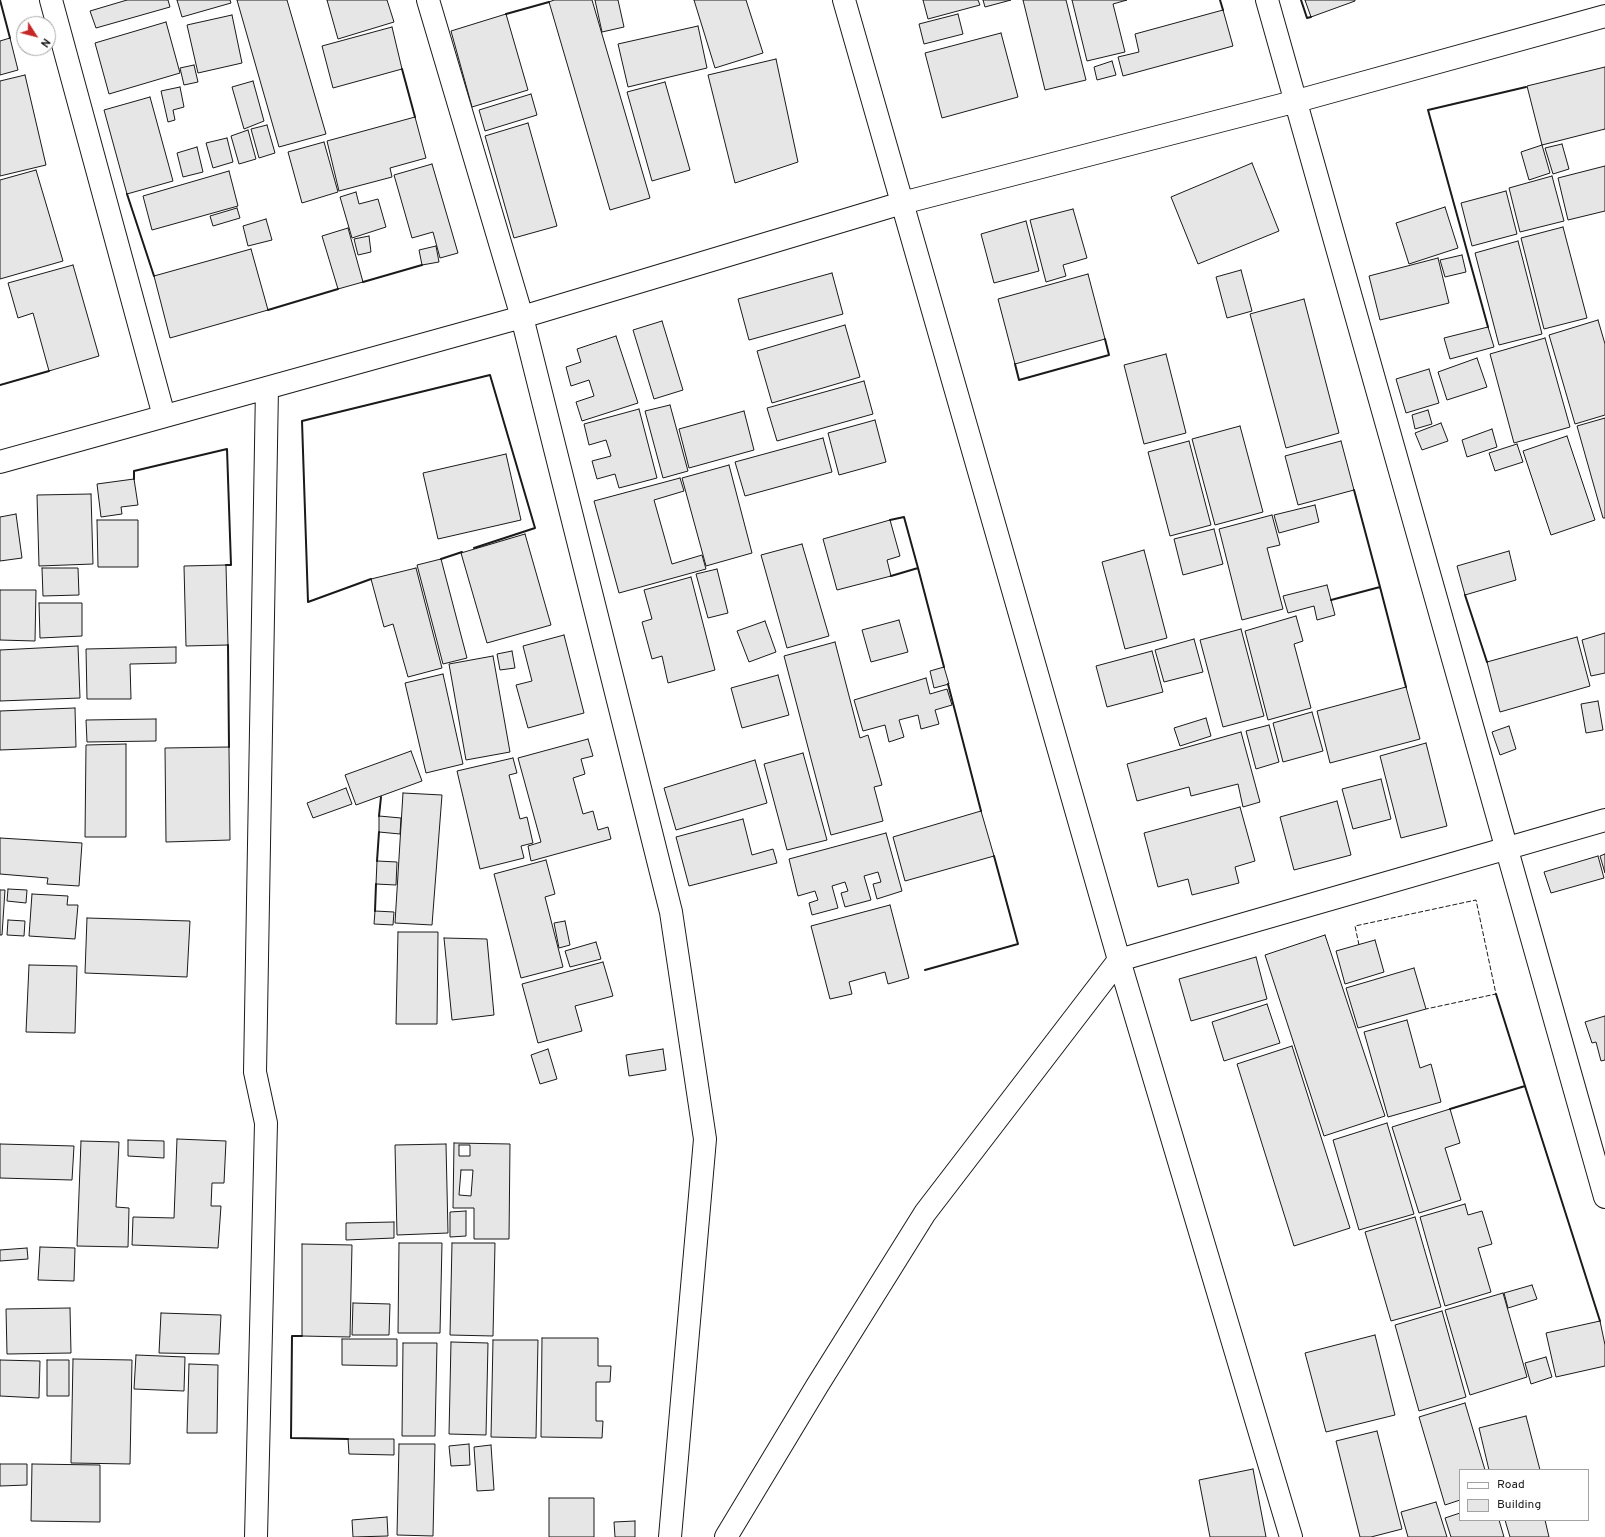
<!DOCTYPE html>
<html>
<head>
<meta charset="utf-8">
<style>
  body { margin:0 }
  #map { position:relative; width:1605px; height:1537px; overflow:hidden; background:#fff; font-family:Overpass,sans-serif }
  canvas { display:block }
  .legend { position:absolute; left:1459px; top:1469px; width:130px; height:52px; box-sizing:border-box; background:#fff; border:1px solid #a3a3a3; margin:0; padding:5px 7px; list-style:none; font-size:12px; color:#1a1a1a }
  .legend li { display:flex; align-items:center; gap:8px; height:20px }
  .legend b { width:20px; border:1px solid #a3a3a3 }
  .north { position:absolute; left:16px; top:16px; width:40px; height:40px; box-sizing:border-box; background:#fff; border:1px solid #a3a3a3; border-radius:50%; rotate:126deg; font-size:11px; font-weight:700; line-height:16px; text-align:center; color:#1a1a1a }
  .north::after { content:''; display:block; margin:auto; width:14px; height:18px; background:#c62828; clip-path:polygon(50% 0,100% 100%,50% 72%,0 100%) }
</style>
</head>
<body>
<div id="map">
<canvas width="1605" height="1537"></canvas>
<ul class="legend">
<li><b style="height:5px;background:#fff"></b>Road</li>
<li><b style="height:11px;background:#e6e6e6"></b>Building</li>
</ul>
<div class="north">N</div>
</div>
<script>
const ctx = document.querySelector('canvas').getContext('2d');
ctx.lineJoin = 'round';
function paint(path, color) { ctx.fillStyle = color; ctx.fill(path, 'evenodd'); }
const poly = rows => new Path2D(rows.map(r => 'M' + r).join(''));
function trace(path, color, width, dash) { ctx.strokeStyle = color; ctx.lineWidth = width; ctx.lineCap = dash ? 'butt' : 'round'; ctx.setLineDash(dash || []); ctx.stroke(path); }
const building = poly([
  [127,0,168,0,170,7,96,28,90,11,127,0],
  [177,0,230,0,231,3,182,17,177,0],
  [237,0,287,0,326,134,279,147,237,0],
  [327,0,387,0,394,22,338,39,327,0],
  [554,0,592,0,650,198,610,210,549,2,554,0],
  [595,0,618,0,624,27,602,32,595,0],
  [694,0,746,0,763,53,715,68,694,0],
  [923,0,978,0,980,5,928,19,923,0],
  [983,0,1011,0,985,7,983,0],
  [1023,0,1066,0,1086,80,1045,90,1023,0],
  [1072,0,1127,0,1113,4,1125,52,1087,61,1072,0],
  [1305,0,1355,0,1355,1,1311,17,1305,0],
  [1223,10,1233,46,1123,76,1118,57,1139,52,1135,34,1223,10],
  [506,14,528,90,472,107,451,31,506,14],
  [958,14,963,34,924,44,919,24,958,14],
  [232,15,242,63,198,73,187,25,232,15],
  [166,22,180,73,109,94,95,43,166,22],
  [698,26,707,68,628,87,618,44,698,26],
  [392,27,402,69,333,88,322,46,392,27],
  [1001,33,1018,97,942,118,925,53,1001,33],
  [10,38,18,70,0,75,0,41,10,38],
  [776,59,798,162,735,183,708,75,776,59],
  [1112,61,1116,75,1097,80,1094,67,1112,61],
  [194,65,198,82,184,85,180,68,194,65],
  [1605,67,1605,129,1542,145,1527,86,1605,67],
  [25,75,46,165,0,176,0,81,25,75],
  [253,81,264,121,244,129,232,87,253,81],
  [665,82,690,170,652,181,627,92,665,82],
  [180,87,184,107,173,110,175,120,168,122,161,91,180,87],
  [531,94,537,115,485,131,479,110,531,94],
  [150,97,173,181,127,194,104,110,150,97],
  [415,117,426,158,390,168,392,177,339,191,327,141,415,117],
  [528,123,557,226,514,238,485,136,528,123],
  [267,125,275,153,259,158,251,129,267,125],
  [248,130,256,159,239,164,231,136,248,130],
  [227,138,233,162,213,168,206,143,227,138],
  [324,142,338,192,302,203,288,152,324,142],
  [1562,144,1569,169,1553,174,1545,148,1562,144],
  [1542,145,1550,173,1529,180,1521,152,1542,145],
  [197,147,203,172,183,177,177,153,197,147],
  [1252,163,1279,231,1198,264,1171,197,1252,163],
  [432,164,458,253,440,258,433,232,412,238,394,175,432,164],
  [1605,166,1605,211,1568,220,1558,178,1605,166],
  [36,170,63,261,0,279,0,180,36,170],
  [229,171,238,206,152,230,143,196,229,171],
  [1552,176,1564,221,1520,232,1509,188,1552,176],
  [1506,191,1517,234,1472,246,1461,203,1506,191],
  [356,192,359,204,378,199,386,227,352,238,340,197,356,192],
  [1445,207,1458,248,1409,264,1396,223,1445,207],
  [237,208,240,218,213,226,210,216,237,208],
  [1073,209,1087,258,1063,265,1066,276,1046,282,1030,220,1073,209],
  [266,219,272,240,248,246,243,226,266,219],
  [1026,221,1039,271,994,283,981,234,1026,221],
  [1563,227,1587,318,1544,329,1521,238,1563,227],
  [348,228,363,282,338,289,322,236,348,228],
  [369,236,371,252,358,255,354,239,369,236],
  [1518,241,1542,334,1499,345,1475,253,1518,241],
  [436,246,439,262,422,265,419,250,436,246],
  [251,249,268,310,170,338,154,276,251,249],
  [1462,255,1466,272,1445,277,1440,260,1462,255],
  [1438,258,1449,303,1380,320,1369,276,1438,258],
  [73,265,99,356,49,371,33,313,18,318,8,283,73,265],
  [1241,270,1252,311,1227,318,1216,277,1241,270],
  [832,273,843,314,749,340,738,299,832,273],
  [1088,274,1105,339,1015,364,998,299,1088,274],
  [1304,299,1339,433,1286,448,1250,314,1304,299],
  [1598,320,1605,344,1605,415,1575,424,1549,335,1598,320],
  [662,321,683,390,654,399,633,330,662,321],
  [845,325,860,377,772,403,757,351,845,325],
  [1488,327,1494,347,1450,359,1444,338,1488,327],
  [616,336,638,403,582,421,576,402,594,396,589,380,571,386,566,367,581,362,577,349,616,336],
  [1545,338,1570,427,1514,443,1490,354,1545,338],
  [1166,354,1186,433,1144,444,1124,365,1166,354],
  [1477,358,1487,387,1447,400,1438,372,1477,358],
  [1429,369,1439,403,1406,413,1396,379,1429,369],
  [864,381,873,414,777,441,767,408,864,381],
  [670,405,688,471,663,478,645,411,670,405],
  [639,409,657,478,619,488,615,474,597,479,592,461,611,456,606,440,589,445,584,424,639,409],
  [1428,410,1432,424,1415,429,1412,415,1428,410],
  [744,411,754,450,689,468,679,429,744,411],
  [1605,418,1605,518,1603,518,1577,426,1605,418],
  [875,420,886,462,839,475,828,433,875,420],
  [1441,423,1448,441,1422,450,1415,433,1441,423],
  [1240,426,1263,512,1215,525,1192,439,1240,426],
  [1492,429,1497,447,1467,457,1462,440,1492,429],
  [1567,436,1595,520,1551,535,1523,451,1567,436],
  [823,438,832,472,745,496,735,462,823,438],
  [1189,441,1211,525,1170,536,1148,452,1189,441],
  [1341,441,1354,490,1298,505,1285,456,1341,441],
  [1517,444,1523,462,1495,471,1489,453,1517,444],
  [506,454,521,520,438,539,423,473,506,454],
  [729,465,752,553,706,566,682,478,729,465],
  [680,478,684,491,654,500,672,564,702,555,706,569,619,593,594,501,680,478],
  [134,479,138,505,121,507,122,514,101,517,97,484,134,479],
  [91,494,93,564,39,566,37,495,91,494],
  [1315,505,1319,522,1279,533,1274,515,1315,505],
  [16,514,22,558,0,561,0,517,16,514],
  [1272,515,1280,545,1267,548,1283,609,1242,620,1219,529,1272,515],
  [97,520,138,520,138,567,98,567,97,520],
  [890,520,900,556,887,560,891,576,837,590,823,539,890,520],
  [1214,529,1223,564,1183,575,1174,539,1214,529],
  [525,534,551,625,487,643,461,553,525,534],
  [802,544,829,636,787,648,761,555,802,544],
  [1144,550,1167,638,1125,649,1102,562,1144,550],
  [1509,551,1516,580,1465,595,1457,566,1509,551],
  [441,559,467,658,443,664,417,565,441,559],
  [226,565,228,645,186,646,184,566,226,565],
  [42,568,78,568,79,595,43,596,42,568],
  [416,568,442,668,408,677,393,624,384,627,371,579,416,568],
  [717,569,728,613,708,618,696,574,717,569],
  [691,577,715,670,668,683,662,656,652,659,642,622,652,619,644,590,691,577],
  [1327,585,1335,615,1317,620,1314,606,1288,613,1283,596,1327,585],
  [0,590,36,590,35,641,0,640,0,590],
  [39,603,82,603,82,636,40,638,39,603],
  [1296,616,1303,641,1294,644,1311,708,1268,720,1245,631,1296,616],
  [899,620,908,652,871,662,862,630,899,620],
  [765,621,776,652,749,662,737,631,765,621],
  [1241,629,1264,716,1223,727,1200,640,1241,629],
  [1605,633,1605,673,1591,676,1582,640,1605,633],
  [564,635,584,713,528,728,516,685,532,681,523,646,564,635],
  [1577,637,1590,686,1500,712,1487,662,1577,637],
  [1194,639,1203,672,1164,682,1155,650,1194,639],
  [835,642,860,738,868,735,882,785,874,787,883,821,831,835,784,656,835,642],
  [78,646,80,698,0,701,0,650,78,646],
  [176,647,176,663,130,664,131,699,87,699,86,649,176,647],
  [512,651,515,668,500,670,497,654,512,651],
  [1152,651,1163,692,1107,707,1096,666,1152,651],
  [493,656,510,752,466,760,449,664,493,656],
  [944,667,949,684,934,688,930,671,944,667],
  [443,674,463,764,426,773,405,683,443,674],
  [778,675,789,715,742,728,731,688,778,675],
  [926,678,930,694,947,689,952,705,935,710,939,724,921,729,918,715,899,720,904,737,889,742,885,725,863,731,854,700,926,678],
  [1406,687,1420,739,1330,763,1317,711,1406,687],
  [1598,701,1603,730,1586,733,1581,704,1598,701],
  [75,708,76,747,0,750,0,711,75,708],
  [1312,712,1323,751,1283,762,1273,723,1312,712],
  [1206,718,1211,736,1180,746,1174,728,1206,718],
  [156,719,156,741,87,742,86,720,156,719],
  [1269,725,1279,762,1256,769,1246,731,1269,725],
  [1509,726,1516,749,1500,755,1492,732,1509,726],
  [1241,732,1260,802,1243,807,1238,784,1191,796,1189,787,1137,801,1127,764,1241,732],
  [588,739,593,756,581,759,585,774,573,778,583,814,593,811,598,830,608,827,611,839,531,861,528,846,541,842,518,758,588,739],
  [1426,743,1447,826,1401,838,1380,756,1426,743],
  [126,744,126,837,85,837,86,745,126,744],
  [229,747,230,840,166,842,165,748,229,747],
  [411,751,422,781,356,805,345,775,411,751],
  [803,753,827,840,787,850,764,764,803,753],
  [513,758,517,773,509,775,520,819,527,817,533,843,521,846,524,858,480,869,457,771,513,758],
  [755,760,767,803,676,830,664,788,755,760],
  [1381,779,1391,819,1353,829,1342,789,1381,779],
  [346,788,352,804,313,818,307,803,346,788],
  [403,793,442,795,432,925,395,923,403,793],
  [1337,801,1351,855,1294,870,1280,817,1337,801],
  [1240,807,1255,861,1235,867,1239,883,1192,895,1188,879,1158,887,1144,833,1240,807],
  [981,811,994,856,905,881,893,837,981,811],
  [379,816,401,818,400,834,379,832,379,816],
  [743,819,752,855,773,849,777,863,689,886,676,837,743,819],
  [886,833,902,891,877,899,873,884,881,882,878,872,864,876,871,900,845,907,841,893,848,891,845,882,832,886,838,908,812,915,809,903,818,900,815,891,798,896,789,859,886,833],
  [0,838,82,843,79,886,47,884,48,878,0,874,0,838],
  [1605,854,1605,873,1600,856,1605,854],
  [1598,856,1604,878,1551,893,1544,872,1598,856],
  [546,860,555,894,545,897,563,967,521,978,494,874,546,860],
  [377,861,397,862,396,885,376,884,377,861],
  [8,889,27,890,26,903,7,901,8,889],
  [0,890,5,890,2,935,0,935,0,890],
  [32,894,68,896,67,905,78,905,75,939,29,936,32,894],
  [890,905,909,978,888,984,885,972,849,982,852,994,830,999,811,926,890,905],
  [375,911,394,912,393,925,374,924,375,911],
  [87,918,190,921,187,977,85,973,87,918],
  [8,920,25,921,24,936,7,935,8,920],
  [565,921,570,945,559,948,554,923,565,921],
  [398,932,438,932,437,1024,396,1024,398,932],
  [1325,935,1385,1116,1324,1136,1265,955,1325,935],
  [444,938,487,939,494,1015,452,1020,444,938],
  [1375,940,1384,972,1345,984,1336,951,1375,940],
  [596,942,601,959,570,967,565,951,596,942],
  [1256,957,1267,999,1191,1021,1179,979,1256,957],
  [603,962,613,996,575,1006,582,1031,538,1043,522,984,603,962],
  [29,965,77,966,75,1033,26,1032,29,965],
  [1414,968,1426,1009,1358,1028,1346,988,1414,968],
  [1267,1004,1280,1043,1224,1061,1212,1022,1267,1004],
  [1605,1016,1605,1060,1601,1061,1596,1042,1592,1043,1585,1022,1605,1016],
  [1407,1020,1420,1068,1431,1064,1441,1102,1388,1117,1364,1032,1407,1020],
  [1292,1046,1350,1228,1294,1246,1237,1064,1292,1046],
  [548,1049,557,1079,540,1084,531,1055,548,1049],
  [663,1049,666,1070,629,1076,626,1055,663,1049],
  [1450,1109,1460,1143,1445,1148,1461,1200,1419,1213,1392,1127,1450,1109],
  [1387,1123,1414,1214,1359,1230,1333,1140,1387,1123],
  [177,1139,226,1141,224,1183,212,1183,211,1206,221,1206,218,1248,132,1245,133,1217,174,1218,177,1139],
  [128,1140,164,1141,164,1158,128,1156,128,1140],
  [81,1141,119,1142,116,1207,129,1208,128,1247,77,1246,81,1141],
  [454,1143,510,1144,509,1239,474,1239,474,1208,453,1208,454,1143],
  [459,1145,470,1145,470,1156,459,1156,459,1145],
  [461,1170,473,1170,471,1196,459,1195,461,1170],
  [0,1144,74,1146,72,1180,0,1178,0,1144],
  [446,1144,448,1233,397,1235,395,1145,446,1144],
  [1465,1204,1468,1215,1482,1211,1492,1244,1478,1248,1491,1292,1445,1306,1420,1217,1465,1204],
  [466,1211,466,1236,450,1237,450,1212,466,1211],
  [1415,1217,1441,1307,1391,1321,1365,1232,1415,1217],
  [394,1222,394,1238,346,1240,346,1223,394,1222],
  [399,1243,442,1243,440,1333,398,1333,399,1243],
  [452,1243,495,1243,493,1336,450,1335,452,1243],
  [302,1244,352,1245,350,1337,302,1336,302,1244],
  [40,1247,75,1248,74,1281,38,1280,40,1247],
  [27,1248,28,1259,0,1261,0,1250,27,1248],
  [1532,1285,1537,1299,1508,1308,1504,1293,1532,1285],
  [1503,1293,1527,1377,1470,1395,1445,1310,1503,1293],
  [353,1303,390,1304,389,1335,352,1335,353,1303],
  [70,1308,71,1353,7,1354,6,1309,70,1308],
  [1442,1311,1466,1397,1419,1411,1395,1325,1442,1311],
  [161,1313,221,1315,219,1354,159,1353,161,1313],
  [1600,1321,1605,1345,1605,1366,1556,1377,1546,1333,1600,1321],
  [1375,1335,1395,1415,1326,1432,1305,1353,1375,1335],
  [542,1338,598,1338,598,1366,611,1366,610,1382,596,1382,596,1421,603,1421,602,1438,541,1437,542,1338],
  [342,1339,397,1339,397,1366,342,1365,342,1339],
  [493,1340,538,1340,536,1438,491,1437,493,1340],
  [451,1342,488,1343,486,1435,449,1434,451,1342],
  [403,1343,437,1343,435,1436,402,1436,403,1343],
  [136,1355,185,1357,184,1391,134,1389,136,1355],
  [1546,1357,1552,1377,1531,1384,1525,1363,1546,1357],
  [73,1359,132,1360,130,1464,71,1463,73,1359],
  [0,1360,40,1361,39,1398,0,1396,0,1360],
  [47,1360,69,1360,69,1396,47,1396,47,1360],
  [189,1364,218,1365,217,1433,187,1433,189,1364],
  [1465,1403,1485,1470,1460,1470,1460,1500,1445,1505,1419,1417,1465,1403],
  [1526,1416,1540,1470,1489,1470,1479,1428,1526,1416],
  [1377,1431,1402,1529,1371,1537,1360,1537,1336,1441,1377,1431],
  [348,1439,394,1439,394,1455,349,1454,348,1439],
  [399,1444,435,1444,433,1536,397,1535,399,1444],
  [469,1444,470,1465,451,1466,449,1446,469,1444],
  [491,1445,494,1490,477,1491,474,1447,491,1445],
  [0,1464,27,1464,27,1485,0,1486,0,1464],
  [32,1464,100,1465,100,1522,31,1521,32,1464],
  [1253,1469,1266,1537,1210,1537,1199,1480,1253,1469],
  [549,1498,594,1498,594,1537,549,1537,549,1498],
  [1436,1502,1447,1537,1408,1537,1401,1512,1436,1502],
  [1460,1513,1460,1520,1499,1520,1504,1537,1451,1537,1445,1518,1460,1513],
  [387,1517,388,1536,353,1537,352,1520,387,1517],
  [1505,1520,1545,1520,1549,1537,1510,1537,1505,1520],
  [635,1521,635,1537,615,1537,614,1522,635,1521]
]);
const street = poly([
  [51,0,164,416],
  [428,0,522,317,671,912,705,1139,670,1537],
  [844,0,1119,960,1291,1537],
  [1267,0,1605,1197],
  [0,462,522,317,902,203,1297,101,1605,16],
  [256,1537,266,1123,255,1072,267,388],
  [726,1537,817,1386,925,1213,1119,960,1605,820]
]);
const fence = poly([
  [1359,945,1355,926,1476,900,1496,994,1426,1009]
]);
const wall = poly([
  [0,0,10,38],
  [1220,0,1223,10],
  [1301,0,1307,18,1311,17],
  [506,14,549,2],
  [402,69,415,117],
  [127,194,154,276],
  [363,282,422,265],
  [268,310,338,289],
  [1488,327,1428,110,1526,87],
  [1015,364,1019,380,1109,355,1105,339],
  [0,385,49,371],
  [134,479,134,471,227,449,231,565,226,565],
  [890,520,904,517,918,568,891,576],
  [441,559,462,552],
  [918,568,944,667],
  [371,579,308,602,302,421,490,375,535,528,474,548],
  [1380,587,1406,687],
  [1465,595,1487,662],
  [1331,600,1380,587,1354,490],
  [228,645,229,747],
  [948,684,981,811],
  [379,816,381,797],
  [377,861,379,832],
  [375,911,376,884],
  [925,970,1018,944,994,856],
  [1525,1086,1600,1321],
  [1450,1109,1525,1086,1496,994],
  [302,1336,292,1336,291,1438,348,1439]
]);
paint(building, '#e6e6e6');
trace(building, '#1a1a1a', 1);
trace(street, '#1a1a1a', 24);
trace(street, '#fff', 22);
trace(fence, '#1a1a1a', 1, [5, 2]);
trace(wall, '#1a1a1a', 2);
</script>
</body>
</html>
